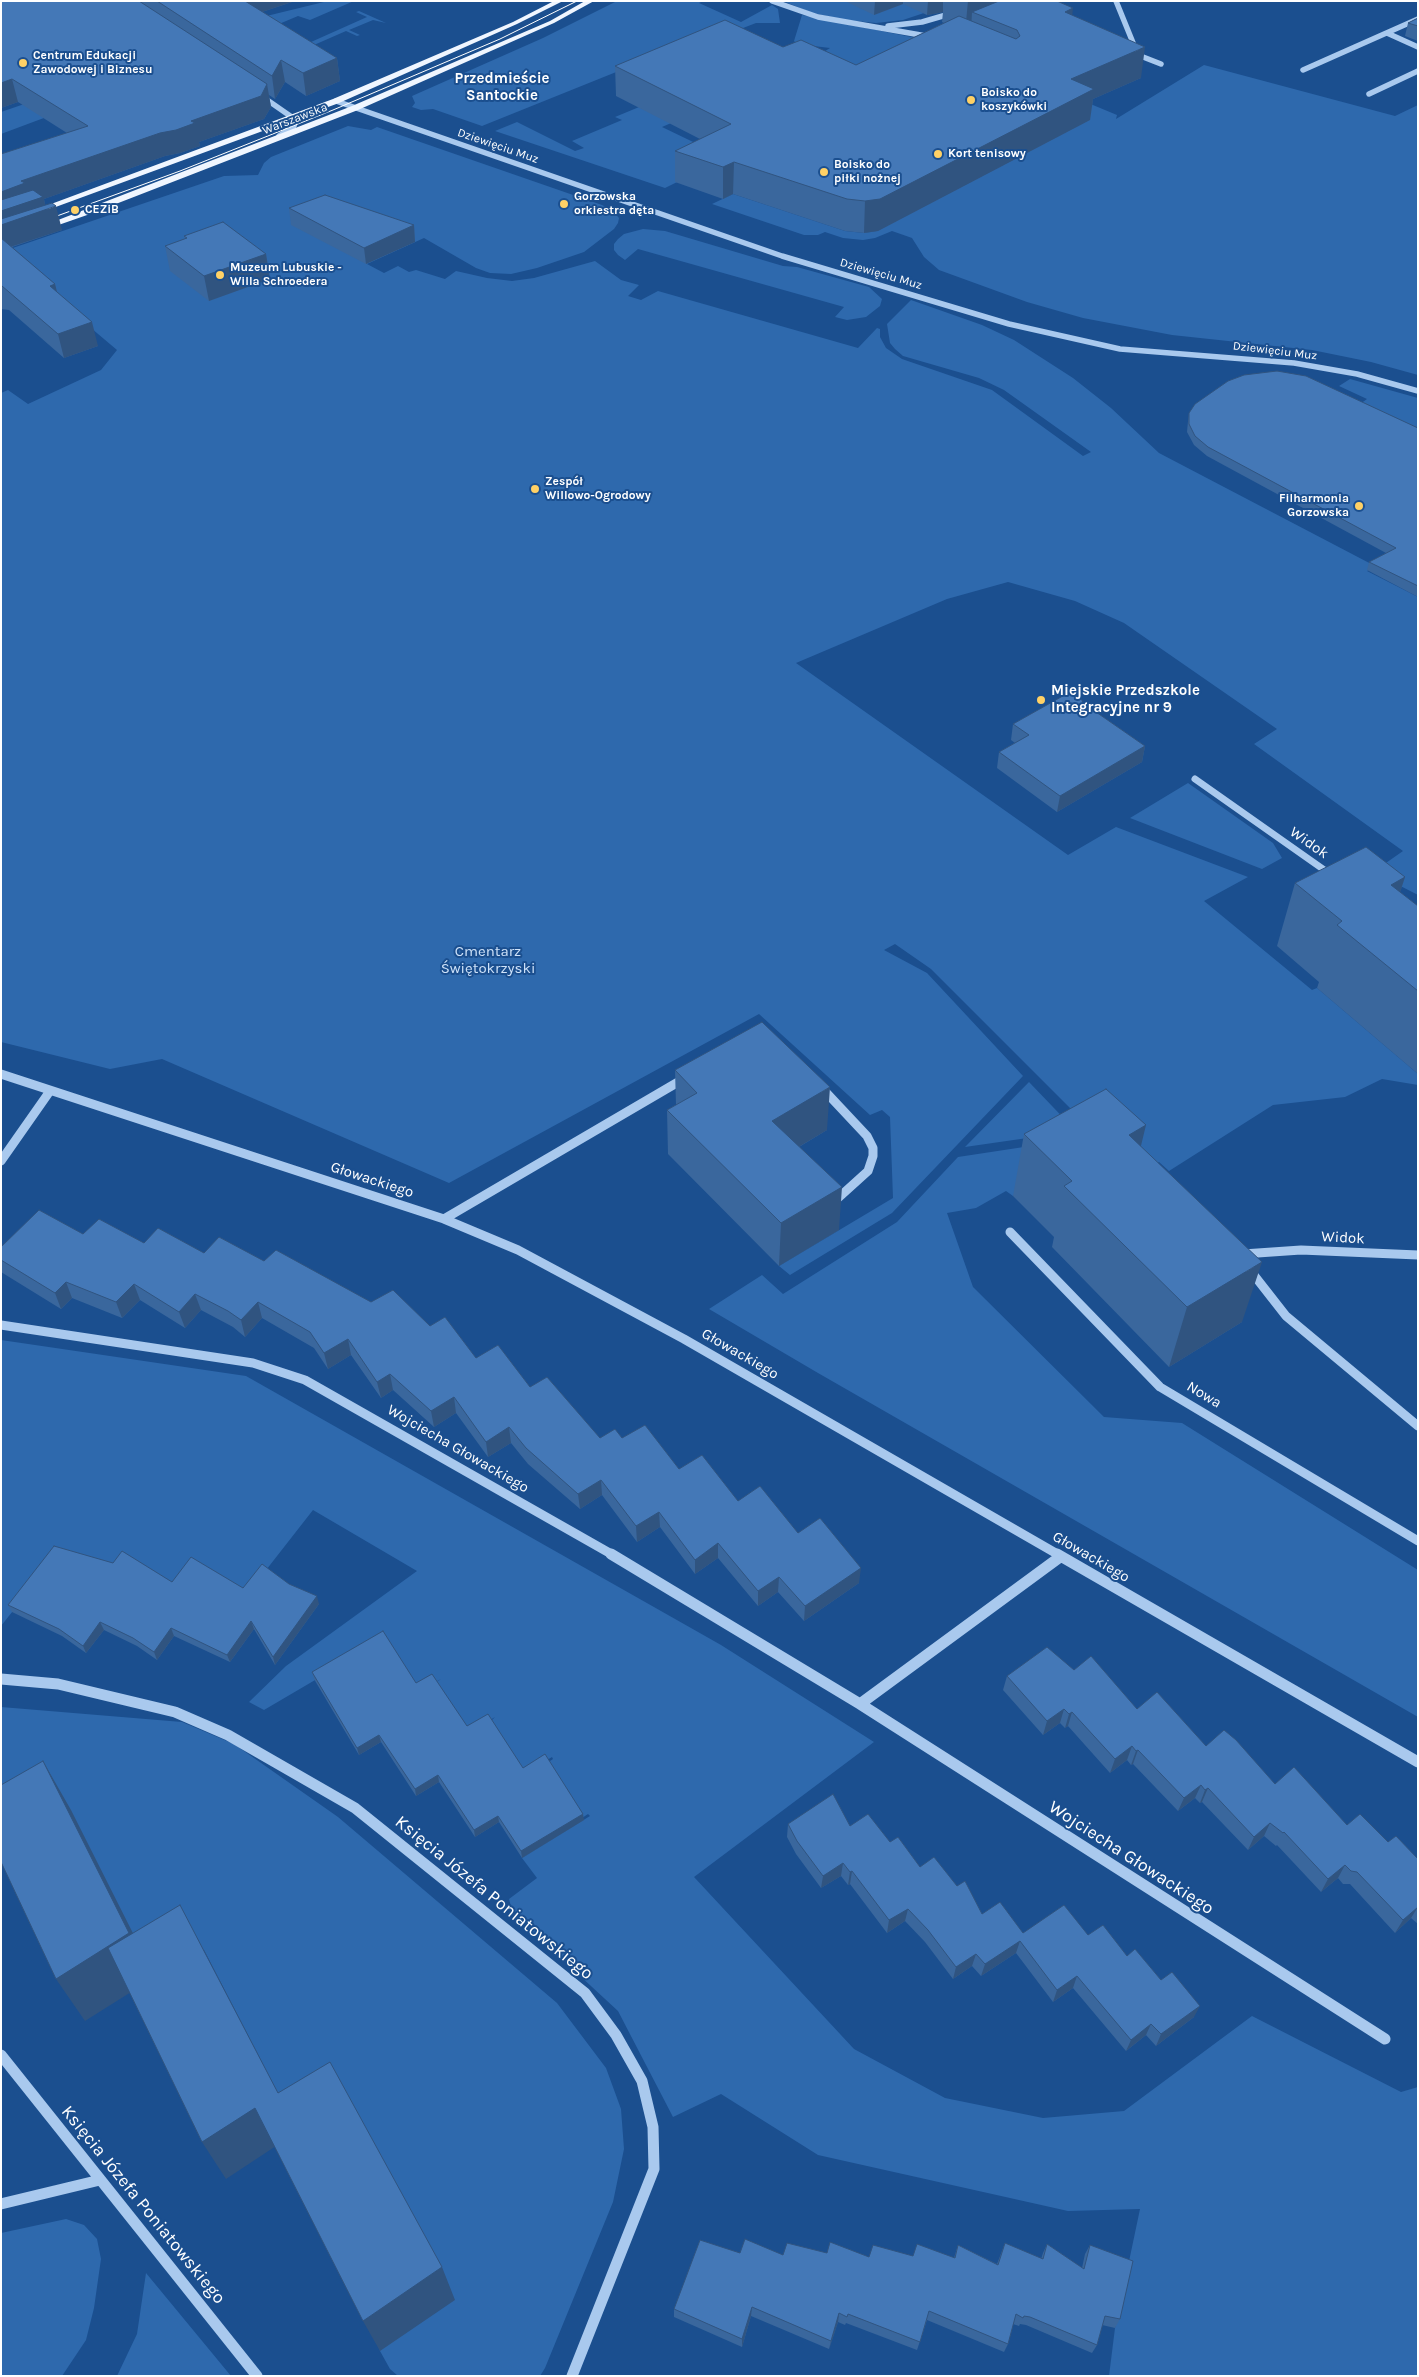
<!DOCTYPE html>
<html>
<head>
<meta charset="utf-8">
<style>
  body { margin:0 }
  #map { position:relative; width:1419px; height:2377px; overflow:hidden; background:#1b4f8f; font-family:Karla,sans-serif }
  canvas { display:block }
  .frame { position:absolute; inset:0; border:2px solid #fff; pointer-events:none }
</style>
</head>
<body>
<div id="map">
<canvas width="1419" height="2377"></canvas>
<div class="frame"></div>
</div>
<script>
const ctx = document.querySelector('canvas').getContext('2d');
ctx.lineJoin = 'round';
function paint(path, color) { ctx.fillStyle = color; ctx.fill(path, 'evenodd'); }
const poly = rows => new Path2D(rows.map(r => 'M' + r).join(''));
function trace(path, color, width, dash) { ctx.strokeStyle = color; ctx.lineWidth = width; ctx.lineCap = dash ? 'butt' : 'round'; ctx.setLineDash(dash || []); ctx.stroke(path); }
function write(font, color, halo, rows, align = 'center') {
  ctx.font = font + ' Karla,sans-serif'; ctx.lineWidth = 4; ctx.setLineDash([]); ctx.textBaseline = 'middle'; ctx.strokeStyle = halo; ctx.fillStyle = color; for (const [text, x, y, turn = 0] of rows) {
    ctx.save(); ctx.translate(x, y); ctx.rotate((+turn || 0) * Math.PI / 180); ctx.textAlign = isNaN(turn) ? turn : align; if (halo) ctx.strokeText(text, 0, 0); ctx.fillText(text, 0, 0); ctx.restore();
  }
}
const green = poly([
  [328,1,354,1,310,20,298,16,279,24,246,21],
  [617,1,703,1,699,3,741,22,772,5,778,9,780,23,756,23,712,40,656,56,482,126,433,109,421,110,412,107,415,103,412,96,543,38],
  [783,1,910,1,924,13,903,20,876,23,846,20,812,13],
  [359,11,386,23,373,20,349,30,360,35,357,36,346,31,314,45,324,50,322,51,299,37,311,42,367,17,356,12],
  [802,15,946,44,1117,115,1116,119,1204,65,1395,116,1418,105,1418,375,1371,362,1312,350,1172,335,1083,318,1027,302,939,270,924,257,912,238,892,231,875,238,863,240,843,238,825,232,818,235,804,235,712,204,733,194,845,231,864,233,877,231,1089,120,726,158,665,188,495,131,517,122,575,151,584,148,572,141,622,120,615,117,685,88,717,103,662,127,714,152,803,65,830,48,797,44,794,41],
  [65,90,84,103,1,134,1,112],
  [348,126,371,130,377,127,602,205,612,210,619,218,618,223,614,229,584,252,537,268,511,274,490,273,476,268,424,238,367,264,384,273,398,266,409,272,416,270,445,279,456,271,487,278,512,281,534,278,595,261,621,280,639,285,628,296,641,300,658,291,858,348,877,328,880,329,880,337,886,348,902,359,992,390,1083,456,1091,452,1004,390,979,378,903,356,895,349,890,343,887,324,911,300,982,325,1014,340,1073,378,1111,408,1159,453,1375,566,1367,571,1418,597,1418,895,1379,875,1383,865,1403,851,1254,744,1277,729,1124,623,1075,601,1008,582,947,599,796,663,1068,855,1116,827,1248,877,1204,901,1312,990,1317,988,1418,1074,1418,1085,1382,1079,1345,1097,1273,1105,1169,1171,1159,1162,1137,1175,931,969,895,944,884,950,927,973,1023,1076,892,1213,790,1275,779,1266,893,1198,890,1117,882,1110,870,1115,759,1014,449,1183,162,1059,110,1069,1,1042,1,393,8,390,28,404,101,370,117,350,1,252,224,176,258,175,264,163,271,157],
  [643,229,665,231,783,266,797,267,869,287,882,299,880,306,866,317,847,320,835,317,844,307,638,249,625,260,618,255,614,250,614,244,618,239,624,234],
  [1350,379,1418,398,1418,430,1360,404,1367,399,1339,386],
  [1188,783,1273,843,1282,858,1262,869,1130,818],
  [1029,1082,1076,1131,965,1147],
  [1083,1138,1013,1196,1006,1191,976,1208,947,1213,973,1287,1104,1417,1182,1423,1418,1570,1418,1717,818,1373,709,1309,762,1275,783,1294,897,1222,958,1157],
  [1,1340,246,1376,721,1645,874,1742,694,1877,854,2049,945,2098,1043,2118,1124,2111,1252,2016,1401,2092,1418,2087,1418,2376,1109,2376,1115,2328,1140,2209,1068,2211,818,2155,721,2094,673,2117,618,2011,513,1914,509,1899,537,1878,522,1858,590,1816,588,1814,582,1818,547,1763,553,1759,552,1757,524,1774,490,1722,495,1717,469,1733,435,1683,441,1679,414,1693,385,1639,264,1710,249,1702,286,1666,417,1571,313,1510,245,1597,175,1590,111,1578,58,1554,1,1626],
  [1,1707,182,1722,234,1744,338,1817,557,2003,606,2068,621,2109,624,2149,613,2202,545,2368,540,2376,398,2376,390,2369,380,2351,298,2132,204,1950,156,1979,1,1850],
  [66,2219,84,2225,97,2239,101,2259,94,2308,86,2340,62,2376,1,2376,1,2233],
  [146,2273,231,2376,117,2376,137,2334]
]);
const minorFar3 = poly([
  [772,1,818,17,932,37],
  [1116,1,1138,55,1161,64],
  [888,26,922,22,953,13],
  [1387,33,1418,47],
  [1303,70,1418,19],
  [1369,94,1418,71],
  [260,95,296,120,294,126,279,136],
  [336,101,782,256,1009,324,1120,349,1294,363,1357,374,1418,391]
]);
const minorFar2 = poly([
  [1195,779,1330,874]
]);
const minorFar1 = poly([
  [1,1074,444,1219,518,1250,684,1339,1059,1555],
  [822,1088,867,1136,873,1148,873,1156,868,1171,837,1199],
  [1,1161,50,1091],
  [444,1219,685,1078],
  [1010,1232,1160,1387,1418,1541],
  [1243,1254,1301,1250,1418,1255],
  [1250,1270,1286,1316,1418,1426],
  [1,1325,253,1363,305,1380,613,1555]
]);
const minor = poly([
  [611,1554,860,1704,1385,2039],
  [1057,1554,1418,1762],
  [1,1679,58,1684,175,1712,228,1735,355,1808,585,1993,616,2035,642,2081,653,2127,654,2169,572,2376],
  [860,1704,1060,1557],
  [1,2055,257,2376],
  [1,2204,100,2180]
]);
const major = poly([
  [554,1,563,1,517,24,339,103,42,212,35,210,333,99,513,22,554,1],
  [585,1,594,1,554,23,358,110,90,214,47,229,40,227,352,106,550,21,585,1]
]);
const tram = poly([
  [46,220,180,171,333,110,500,39,577,1]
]);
const wall = poly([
  [1,1,295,1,262,12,337,58,340,81,306,96,285,82,275,99,269,95,271,107,264,119,199,142,200,146,180,153,165,156,44,199,45,205,62,230,12,247,55,284,57,292,98,346,64,358,9,310,1,309,1,154,67,133,18,102,1,108],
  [845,1,1057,1,1141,78,1093,99,1090,120,878,231,864,233,845,231,733,194,723,199,675,182,675,151,700,139,616,96,615,66,783,47,856,65,944,23,942,22,943,12,939,13,927,15,903,4,874,15],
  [1418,18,1418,41,1405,36,1408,23],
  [289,208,414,225,415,242,366,264,291,225],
  [184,236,266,254,270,279,209,301,170,271,165,246,185,239],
  [1189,413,1418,428,1418,597,1367,570,1369,562,1386,553,1207,456,1194,445,1187,432,1188,421],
  [1083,703,1145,746,1142,762,1057,812,997,768,999,752,1015,743,1011,740,1013,724],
  [1405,877,1400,892,1418,906,1418,1074,1317,988,1319,982,1277,946,1295,883],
  [675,1070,827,1130,799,1147,839,1230,779,1266,668,1154,667,1110,676,1105],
  [1024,1134,1141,1146,1242,1322,1169,1367,1052,1247,1054,1237,1013,1196],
  [83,1234,204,1253,264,1261,371,1302,430,1326,476,1358,530,1387,600,1438,622,1438,798,1533,859,1583,804,1621,778,1592,758,1606,718,1558,695,1574,660,1527,637,1542,602,1495,580,1509,528,1464,511,1443,488,1457,456,1413,434,1427,393,1390,381,1398,351,1355,328,1369,314,1348,262,1318,245,1337,233,1327,201,1310,185,1328,140,1300,122,1318,72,1298,61,1309,1,1272,1,1247],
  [172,1582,243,1588,289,1584,319,1604,275,1665,254,1629,230,1662,174,1636,157,1660,137,1646,104,1630,86,1653,62,1636,12,1612,8,1605],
  [1074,1670,1137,1709,1275,1784,1347,1825,1388,1842,1418,1859,1418,1924,1411,1918,1395,1933,1350,1884,1343,1884,1338,1878,1321,1892,1277,1845,1276,1846,1264,1836,1248,1850,1202,1802,1200,1803,1195,1798,1178,1811,1133,1764,1131,1765,1127,1760,1110,1773,1068,1726,1065,1728,1060,1723,1043,1735,1003,1690,1007,1676],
  [312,1672,416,1683,467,1726,523,1768,584,1820,522,1858,499,1822,475,1837,439,1782,416,1796,381,1742,359,1755,314,1679],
  [788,1824,850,1826,890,1842,920,1867,957,1886,982,1914,1023,1933,1088,1935,1127,1956,1161,1980,1194,2017,1156,2046,1146,2035,1126,2051,1073,1988,1053,2002,1016,1953,981,1976,972,1966,953,1979,925,1942,905,1921,887,1933,850,1884,848,1885,841,1876,821,1888,796,1854,787,1837],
  [1005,2243,1041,2259,1043,2253,1047,2244,1082,2268,1085,2254,1090,2245,1120,2319,1115,2328,1102,2325,1097,2345,1092,2353,1026,2325,1020,2324,1019,2326,1013,2324,1008,2344,1004,2352,927,2320,917,2350,846,2323,845,2325,838,2322,829,2349,751,2316,742,2347,674,2317,674,2309,740,2253,783,2255,827,2253,869,2257,913,2256,954,2258,958,2245,997,2264]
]);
const shadedWall = poly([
  [238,1,295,1,241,19],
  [875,1,903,1,903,4,874,15],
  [928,1,943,1,943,12,939,13,927,15],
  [968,1,1039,1,972,12,971,31,965,33],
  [1073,8,1070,39,1065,12],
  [1145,47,1141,78,1093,99,1090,120,878,231,864,233,865,201,1071,79],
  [337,58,340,81,306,96,303,73],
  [281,60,285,82,275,99,272,76],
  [12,79,18,102,1,108,1,83],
  [267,84,271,107,264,119,199,142,200,146,180,153,165,156,44,199,46,210,56,206,62,230,1,250,1,192,21,181,191,121],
  [734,162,733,194,723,199,723,167],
  [414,225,415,242,366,264,364,248],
  [266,254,270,279,209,301,204,276],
  [55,284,61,308,50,286],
  [92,322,98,346,64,358,58,334],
  [1145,746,1142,762,1057,812,1060,796],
  [1405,877,1384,941,1391,885],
  [830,1087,827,1130,770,1164,772,1121],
  [1146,1125,1131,1187,1129,1135],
  [842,1187,839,1230,779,1266,781,1223],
  [1262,1262,1242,1322,1169,1367,1187,1307],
  [66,1282,72,1298,61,1309,55,1293],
  [134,1284,140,1300,122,1318,116,1302],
  [195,1294,201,1310,185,1328,179,1312],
  [258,1302,262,1318,245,1337,241,1320],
  [348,1339,351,1355,328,1369,324,1353],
  [390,1374,393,1390,381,1398,377,1382],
  [454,1397,456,1413,434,1427,431,1411],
  [509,1427,511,1443,488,1457,486,1442],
  [601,1480,602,1495,580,1509,578,1494],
  [659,1512,660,1527,637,1542,636,1526],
  [718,1543,718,1558,695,1574,695,1560],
  [861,1568,859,1583,804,1621,805,1606],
  [779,1577,778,1592,758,1606,758,1591],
  [317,1596,319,1604,275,1665,273,1657],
  [251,1621,254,1629,230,1662,227,1655],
  [100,1622,104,1630,86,1653,83,1646],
  [171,1628,174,1636,157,1660,154,1652],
  [1064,1709,1060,1723,1043,1735,1047,1721],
  [1072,1712,1068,1726,1065,1728,1069,1714],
  [379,1735,381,1742,359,1755,357,1748],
  [1132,1746,1127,1760,1110,1773,1115,1759],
  [1138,1750,1133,1764,1131,1765,1136,1751],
  [43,1761,71,1810,155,1977,85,2021,56,1979],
  [438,1775,439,1782,416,1796,415,1789],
  [1201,1785,1195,1798,1178,1811,1184,1798],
  [1208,1788,1202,1802,1200,1803,1205,1790],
  [583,1814,584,1820,522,1858,521,1851],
  [498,1816,499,1822,475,1837,474,1830],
  [1270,1823,1264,1836,1248,1850,1254,1837],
  [843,1863,841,1876,821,1888,823,1876],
  [1345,1865,1338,1878,1321,1892,1328,1879],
  [852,1871,850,1884,848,1885,850,1872],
  [1418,1907,1411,1918,1395,1933,1403,1920],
  [908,1909,905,1921,887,1933,889,1920],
  [1020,1941,1016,1953,981,1976,985,1964],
  [976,1954,972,1966,953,1979,956,1967],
  [1077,1976,1073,1988,1053,2002,1057,1990],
  [1200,2006,1194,2017,1156,2046,1161,2034],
  [1151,2024,1146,2035,1126,2051,1131,2040],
  [255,2108,276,2146,226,2179,202,2142],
  [442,2267,455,2300,380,2351,363,2321],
  [752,2307,751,2316,742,2347,742,2339],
  [839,2313,838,2322,829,2349,831,2341]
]);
const building = poly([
  [1,1,139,1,267,84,261,96,191,121,195,123,176,130,160,133,21,181,25,183,1,192,1,154,88,126,12,79,1,83,1,1],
  [157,1,245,1,337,58,303,73,281,60,272,76,157,1],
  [999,1,1057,1,1073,8,1065,12,1145,47,1071,79,1094,89,880,199,865,201,847,199,734,162,723,167,675,151,731,124,615,66,725,20,783,47,801,40,856,65,959,16,1016,39,1020,36,1017,30,972,12,999,1],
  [1418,18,1418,26,1408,23,1418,18],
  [33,190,43,197,1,211,1,200,33,190],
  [325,195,414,225,364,248,289,208,325,195],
  [52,203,56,206,1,225,1,219,52,203],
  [223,222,266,254,204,276,165,246,187,238,184,236,223,222],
  [1,238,55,284,50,286,92,322,58,334,2,286,1,286,1,238],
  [1277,371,1306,376,1418,428,1418,586,1369,562,1396,548,1208,447,1195,436,1189,424,1189,413,1195,404,1228,381,1244,375,1277,371],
  [1077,688,1083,703,1145,746,1060,796,999,752,1029,735,1013,724,1077,688],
  [1366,847,1405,877,1391,885,1418,906,1418,991,1337,925,1342,921,1295,883,1366,847],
  [762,1022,830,1087,772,1121,842,1187,781,1223,667,1110,697,1093,675,1070,762,1022],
  [1106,1089,1146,1125,1129,1135,1262,1262,1187,1307,1064,1186,1072,1181,1024,1134,1106,1089],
  [39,1210,83,1234,99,1219,144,1243,158,1228,204,1253,219,1237,264,1261,276,1250,371,1302,393,1290,430,1326,445,1317,476,1358,498,1345,530,1387,547,1377,600,1438,615,1429,622,1438,645,1425,679,1469,702,1455,738,1501,760,1486,798,1533,820,1518,861,1568,805,1606,779,1577,758,1591,718,1543,695,1560,659,1512,636,1526,601,1480,578,1494,526,1448,509,1427,486,1442,454,1397,431,1411,390,1374,377,1382,348,1339,324,1353,310,1332,258,1302,241,1320,228,1311,195,1294,179,1312,134,1284,116,1302,66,1282,55,1293,1,1260,1,1247,39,1210],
  [54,1546,113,1563,122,1551,172,1582,191,1557,243,1588,262,1564,289,1584,317,1596,273,1657,251,1621,227,1655,171,1628,154,1652,133,1638,100,1622,83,1646,59,1629,8,1605,54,1546],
  [383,1631,416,1683,432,1674,467,1726,488,1714,523,1768,545,1754,583,1814,521,1851,498,1816,474,1830,438,1775,415,1789,379,1735,357,1748,312,1672,383,1631],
  [1047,1647,1074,1670,1091,1656,1137,1709,1157,1692,1206,1746,1224,1730,1236,1740,1275,1784,1294,1767,1347,1825,1360,1814,1388,1842,1396,1836,1418,1859,1418,1907,1403,1920,1357,1872,1351,1871,1345,1865,1328,1879,1284,1832,1283,1833,1270,1823,1254,1837,1208,1788,1205,1790,1201,1785,1184,1798,1138,1750,1136,1751,1132,1746,1115,1759,1072,1712,1069,1714,1064,1709,1047,1721,1007,1676,1047,1647],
  [43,1761,129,1933,56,1979,1,1862,1,1785,43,1761],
  [833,1794,850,1826,868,1814,890,1842,898,1837,920,1867,934,1857,957,1886,965,1881,982,1914,1000,1902,1023,1933,1064,1905,1088,1935,1103,1925,1127,1956,1135,1949,1161,1980,1172,1972,1200,2006,1161,2034,1151,2024,1131,2040,1077,1976,1057,1990,1020,1941,985,1964,976,1954,956,1967,928,1930,908,1909,889,1920,852,1871,850,1872,843,1863,823,1876,797,1841,788,1824,833,1794],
  [180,1905,278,2093,330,2062,442,2267,363,2321,255,2108,202,2142,108,1948,180,1905],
  [745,2239,783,2255,787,2243,827,2253,830,2242,869,2257,873,2245,913,2256,917,2244,955,2258,958,2245,998,2265,1005,2243,1043,2259,1047,2244,1084,2269,1090,2245,1133,2261,1120,2319,1105,2316,1097,2345,1030,2317,1024,2316,1023,2318,1016,2314,1008,2344,929,2311,920,2342,848,2314,847,2317,839,2313,831,2341,752,2307,742,2339,674,2309,700,2240,740,2253,745,2239]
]);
const markers = [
  [23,63,5,"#ffd166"],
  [971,100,5,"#ffd166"],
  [938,154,5,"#ffd166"],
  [824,172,5,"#ffd166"],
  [564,204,5,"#ffd166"],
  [75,210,5,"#ffd166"],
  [220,275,5,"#ffd166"],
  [535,489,5,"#ffd166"],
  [1359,506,5,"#ffd166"],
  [1041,700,5,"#ffd166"]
];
const farPoinames = [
  ["Centrum Edukacji",33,56],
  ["Zawodowej i Biznesu",33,70],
  ["Boisko do",981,93],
  ["koszykówki",981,107],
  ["Kort tenisowy",948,154],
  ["Boisko do",834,165],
  ["piłki nożnej",834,179],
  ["Gorzowska",574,197],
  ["orkiestra dęta",574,211],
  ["CEZiB",85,210],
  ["Muzeum Lubuskie -",230,268],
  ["Willa Schroedera",230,282],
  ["Zespół",545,482],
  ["Willowo-Ogrodowy",545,496],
  ["Filharmonia",1349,499,"right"],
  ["Gorzowska",1349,513,"right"]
];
const farStreetnames = [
  ["Warszawska",295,119,-21],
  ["Dziewięciu Muz",498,146,19],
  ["Dziewięciu Muz",881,274,16],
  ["Dziewięciu Muz",1275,351,7]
];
const farQuarternames = [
  ["Przedmieście",502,79],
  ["Santockie",502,96]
];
const poiNames = [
  ["Miejskie Przedszkole",1051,691],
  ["Integracyjne nr 9",1051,708]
];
const streetNames = [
  ["Widok",1309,843,35],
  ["Głowackiego",372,1180,18],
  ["Widok",1343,1238,3],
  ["Głowackiego",740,1354,30],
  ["Nowa",1204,1395,31],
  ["Wojciecha Głowackiego",458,1449,30],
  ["Głowackiego",1091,1557,30]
];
const parkNames = [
  ["Cmentarz",488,952],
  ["Świętokrzyski",488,969]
];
const nearStreetnames = [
  ["Wojciecha Głowackiego",1131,1858,33],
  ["Księcia Józefa Poniatowskiego",494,1898,39],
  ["Księcia Józefa Poniatowskiego",143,2205,51]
];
paint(green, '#2e69ad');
trace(minorFar3, '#a9c9ee', 5.5);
trace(minorFar2, '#a9c9ee', 7);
trace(minorFar1, '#a9c9ee', 9);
trace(minor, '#a9c9ee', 11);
paint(major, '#f0f6ff');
trace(tram, '#fff', 1);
paint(wall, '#3a679d');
paint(shadedWall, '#305480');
paint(building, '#4478b7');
trace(building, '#305480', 1);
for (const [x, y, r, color] of markers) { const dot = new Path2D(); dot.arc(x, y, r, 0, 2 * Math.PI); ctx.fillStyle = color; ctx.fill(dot); trace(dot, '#1b4f8f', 2); }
write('bold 12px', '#fff', '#1b4f8f', farPoinames, 'left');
write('12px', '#fff', '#1b4f8f', farStreetnames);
write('bold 15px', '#fff', '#1b4f8f', farQuarternames);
write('bold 15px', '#fff', '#1b4f8f', poiNames, 'left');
write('15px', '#fff', '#1b4f8f', streetNames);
write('15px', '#cfe3fa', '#1b4f8f', parkNames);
write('18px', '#fff', '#1b4f8f', nearStreetnames);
</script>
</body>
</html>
